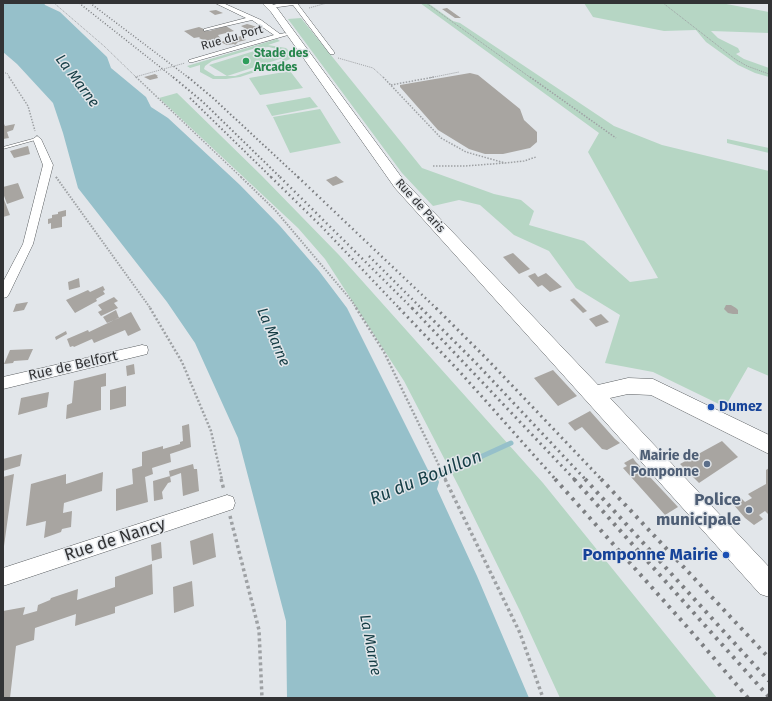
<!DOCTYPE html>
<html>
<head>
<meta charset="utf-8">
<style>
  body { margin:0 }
  #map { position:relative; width:772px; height:701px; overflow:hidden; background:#e2e6ea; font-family:"Fira Sans",sans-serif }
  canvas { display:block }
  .frame { position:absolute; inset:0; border:4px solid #323335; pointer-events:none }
</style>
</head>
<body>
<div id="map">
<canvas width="772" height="701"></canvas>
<div class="frame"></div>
</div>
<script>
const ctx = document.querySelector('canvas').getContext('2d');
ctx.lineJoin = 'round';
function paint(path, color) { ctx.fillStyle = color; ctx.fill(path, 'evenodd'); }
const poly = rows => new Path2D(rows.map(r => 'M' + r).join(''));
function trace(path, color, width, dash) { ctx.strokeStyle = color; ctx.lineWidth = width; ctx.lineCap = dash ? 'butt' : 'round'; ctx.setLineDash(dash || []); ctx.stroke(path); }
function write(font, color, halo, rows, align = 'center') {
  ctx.font = font + ' "Fira Sans",sans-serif'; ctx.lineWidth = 3; ctx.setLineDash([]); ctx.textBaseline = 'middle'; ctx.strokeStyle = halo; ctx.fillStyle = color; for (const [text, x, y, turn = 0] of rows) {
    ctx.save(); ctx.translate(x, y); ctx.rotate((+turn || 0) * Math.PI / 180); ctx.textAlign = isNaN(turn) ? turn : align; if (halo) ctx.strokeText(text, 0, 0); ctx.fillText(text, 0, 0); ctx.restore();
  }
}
const green = poly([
  [420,3,428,3,453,21,460,23,614,126,662,145,769,171,769,376,748,367,725,407,653,372,605,363,620,315,576,288,549,251,514,235,480,205,459,200,433,206,402,173,288,19,301,18,422,168,494,194,521,200,534,211,529,225,584,241,630,282,658,278,588,152,599,133],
  [584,3,721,3,769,12,769,33,711,31,718,38,738,48,740,52,736,54,744,59,769,68,769,77,755,73,738,65,706,42,696,30,664,31,593,17],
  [277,39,280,41,268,45,286,48,291,53,290,59,282,63,240,77,226,79,213,79,200,72,200,65,190,68,187,66],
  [269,47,284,51,286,57,279,62,235,76,215,76,204,69,205,66,212,61,256,48],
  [264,48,283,58,227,76,209,65],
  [290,71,303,88,260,95,249,78],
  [177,93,262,176,339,255,543,483,717,698,560,698,520,611,459,487,404,381,325,259,298,228,159,98],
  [310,97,318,107,272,116,266,105],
  [320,109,341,143,290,153,273,117],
  [727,139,769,148,769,153,727,143]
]);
const water = poly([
  [3,3,44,3,45,5,60,12,107,57,111,68,146,97,151,107,168,118,240,185,280,226,319,271,347,308,428,470,434,471,437,477,439,482,437,489,477,576,529,698,287,698,286,621,238,438,195,343,167,302,78,188,63,133,53,103,17,64,3,52]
]);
const stream = poly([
  [432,479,511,443]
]);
const building = poly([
  [447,8,461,18,455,18,442,9],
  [216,10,223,13,215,15,209,11],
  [247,24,251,25,259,28,250,31,241,26],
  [226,26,234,31,218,35,221,39,210,42,201,39,199,38,200,37,194,38,184,31,199,27,209,31],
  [241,36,246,40,238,42,235,45,234,44,227,45,220,42],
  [470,73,478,75,520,109,524,120,537,132,537,142,530,148,503,154,485,154,469,149,438,130,400,87,400,85],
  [155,74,158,76,157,76,158,78,150,80,144,77],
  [3,122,5,126,15,124,13,130,7,132,9,138,3,139],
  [28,146,30,154,14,158,10,151],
  [336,176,344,182,333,186,326,180],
  [18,183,24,198,7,204,3,193,3,187],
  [3,197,10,215,3,217],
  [66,210,66,216,62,217,62,227,51,229,51,223,48,224,48,219,52,218,52,215,58,214,58,212],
  [513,253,530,269,519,274,503,257],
  [535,273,538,277,546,273,562,287,550,292,542,285,538,287,528,276],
  [79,278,80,287,69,290,68,282],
  [103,286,105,290,103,291,105,294,96,299,97,301,75,313,66,300,88,290,90,292],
  [114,297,118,301,114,303,118,308,101,316,98,312,102,310,98,305],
  [574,298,587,311,583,313,570,300],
  [28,302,24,310,13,312,16,304],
  [726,305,731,305,736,308,738,310,738,314,733,314,728,313,724,309],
  [116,310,119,318,107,323,103,317],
  [131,312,141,330,128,336,125,330,94,343,92,339,74,347,73,346,70,347,67,339,88,330,89,332],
  [601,314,609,322,596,327,589,319],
  [66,331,67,334,56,340,55,337],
  [33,349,28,360,14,361,13,363,4,364,10,350],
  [134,364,135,374,127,376,126,366],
  [553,370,577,396,558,406,534,378],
  [106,373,106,386,101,387,101,410,66,419,67,405,72,403,74,381],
  [126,386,126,406,110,410,110,390],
  [49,392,47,407,18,415,21,398],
  [590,411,615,439,620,443,607,450,602,449,582,427,575,431,568,423],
  [189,424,191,447,170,454,171,462,152,468,153,474,145,477,148,502,116,511,116,489,133,484,132,469,142,466,142,452,163,446,163,449,180,444,180,442,183,441,182,426],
  [722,441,738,457,699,483,680,464],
  [22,454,20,466,3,471,3,459],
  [633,458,635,461,678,507,665,515,623,468,627,466,624,463],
  [193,464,194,469,197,469,199,491,183,496,181,473,170,477,169,471],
  [769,468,769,515,765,511,759,515,763,519,754,525,745,518,733,504,741,498,745,502,752,498,748,494,766,484,766,470],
  [103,472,102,491,64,503,63,513,72,511,71,527,62,529,61,532,44,538,46,521,26,526,31,484,66,474,66,484],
  [14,474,4,546,3,546,3,477],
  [170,476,171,482,168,483,162,492,163,499,154,501,153,481],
  [213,533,216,557,193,565,190,541],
  [161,542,162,558,152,561,151,545],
  [152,564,153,594,115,607,115,613,75,626,76,614,35,628,34,640,16,646,10,698,3,698,3,611,25,607,23,615,37,611,38,605,50,600,51,598,78,589,77,600,115,587,115,577],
  [192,581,194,606,174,613,173,587]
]);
const pathFar4 = poly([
  [54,3,104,46,137,78],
  [426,3,531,78],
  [663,3,735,59,747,66,769,74],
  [309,8,327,3],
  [338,58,373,68,384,78],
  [3,73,7,73,10,78],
  [135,77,185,63],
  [429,78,459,72]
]);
const pathFar3 = poly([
  [9,77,28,106,35,131],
  [136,77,242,178],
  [383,77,441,138,466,152,505,163],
  [530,77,616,138],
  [391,85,434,77],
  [433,166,465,166,505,163,524,161,536,157],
  [56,177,57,178]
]);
const pathFar2 = poly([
  [56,177,151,309],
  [241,177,275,210,351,300,357,309]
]);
const pathFar1 = poly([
  [150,308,182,362,211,431,222,480],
  [356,308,384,352,446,480]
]);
const path = poly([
  [221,479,224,490],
  [445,479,520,633,543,698],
  [230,516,259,630,262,698]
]);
const lane = poly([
  [36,138,39,139,3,149,3,147,36,138]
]);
const street = poly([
  [215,3,223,3,261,20,280,34,285,33,288,35,193,62,189,62,189,60,274,35,252,20,204,31,204,29,246,18,215,3],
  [281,3,297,3,334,52,334,54,330,54,293,5,271,8,268,6,281,3],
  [37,136,41,139,53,165,33,244,9,294,7,297,3,298,3,282,23,244,43,165,33,139,37,136],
  [142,345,147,346,148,350,147,354,3,389,3,377,142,345],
  [227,495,233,497,235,503,233,509,3,586,3,568,227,495]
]);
const secondary = poly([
  [262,3,271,3,277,8,405,182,598,385,628,378,653,379,769,435,769,454,651,395,628,394,610,398,769,567,769,597,760,594,395,188,271,12,262,3]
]);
const railFar4 = poly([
  [79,3,174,78],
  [90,3,189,78]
]);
const railFar3 = poly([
  [173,77,203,102,281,178],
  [188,77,213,98,299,178],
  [190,98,272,178]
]);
const railFar2 = poly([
  [271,177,321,226,400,309],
  [280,177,413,309],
  [298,177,437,309],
  [369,256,422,309]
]);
const railFar1 = poly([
  [399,308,460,372,556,480],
  [412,308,575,480],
  [421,308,476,363,586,480],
  [436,308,485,357,602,480]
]);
const rail = poly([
  [555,479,689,629,748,698],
  [574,479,769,697],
  [585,479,769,681],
  [601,479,769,658]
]);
const markers = [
  [246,61,4,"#2e9e5b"],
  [711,407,4,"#1a4fb4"],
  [707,464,4,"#5c6f8a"],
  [749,510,4,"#5c6f8a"],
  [726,555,4,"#1a4fb4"]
];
const farStreetnames = [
  ["Rue du Port",232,38,-16],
  ["Rue de Paris",420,206,48]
];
const farLeisurenames = [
  ["Stade des",254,54],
  ["Arcades",254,68]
];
const streetNames = [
  ["Rue de Belfort",73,366,-13]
];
const transitNames = [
  ["Dumez",719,407]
];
const serviceNames = [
  ["Mairie de",699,456],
  ["Pomponne",699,472]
];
const waterNames = [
  ["La Marne",77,81,53],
  ["La Marne",273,337,67],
  ["La Marne",370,645,79]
];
const nearServicenames = [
  ["Police",741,500],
  ["municipale",741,520]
];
const nearStreetnames = [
  ["Rue de Nancy",115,540,-18]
];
const nearTransitnames = [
  ["Pomponne Mairie",718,555]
];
const nearWaternames = [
  ["Ru du Bouillon",426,478,-22]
];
paint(green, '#b6d6c4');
paint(water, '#96c0ca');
trace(stream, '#96c0ca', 5);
paint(building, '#a8a5a1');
trace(lane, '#5a5e61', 1);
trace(street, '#5a5e61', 1);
trace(secondary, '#5a5e61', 1);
trace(pathFar4, '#9ea1a4', 1, [1, 1]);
trace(pathFar3, '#9ea1a4', 1.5, [1.5, 1.5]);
trace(pathFar2, '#9ea1a4', 2, [1.5, 1.5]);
trace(pathFar1, '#9ea1a4', 2.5, [2, 2]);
trace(path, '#9ea1a4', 3.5, [3, 3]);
paint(lane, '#fff');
paint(street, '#fff');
paint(secondary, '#fff');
trace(railFar4, '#7c7e81', 1.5, [1, 2]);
trace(railFar3, '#7c7e81', 2, [1.5, 2.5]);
trace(railFar2, '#7c7e81', 2.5, [1.5, 3.5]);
trace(railFar1, '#7c7e81', 3, [2, 4]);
trace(rail, '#7c7e81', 4, [3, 5.5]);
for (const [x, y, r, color] of markers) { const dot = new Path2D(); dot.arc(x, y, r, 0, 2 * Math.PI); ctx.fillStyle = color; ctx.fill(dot); trace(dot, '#e2e6ea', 1.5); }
write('12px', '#323335', '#e2e6ea', farStreetnames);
write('bold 12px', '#27864d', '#e2e6ea', farLeisurenames, 'left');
write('14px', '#323335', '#e2e6ea', streetNames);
write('bold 14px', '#164399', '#e2e6ea', transitNames, 'left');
write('bold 14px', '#4e5e75', '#e2e6ea', serviceNames, 'right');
write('italic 15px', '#153d45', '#e2e6ea', waterNames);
write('bold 17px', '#4e5e75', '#e2e6ea', nearServicenames, 'right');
write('17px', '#323335', '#e2e6ea', nearStreetnames);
write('bold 17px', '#164399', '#e2e6ea', nearTransitnames, 'right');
write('italic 18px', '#153d45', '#e2e6ea', nearWaternames);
</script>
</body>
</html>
